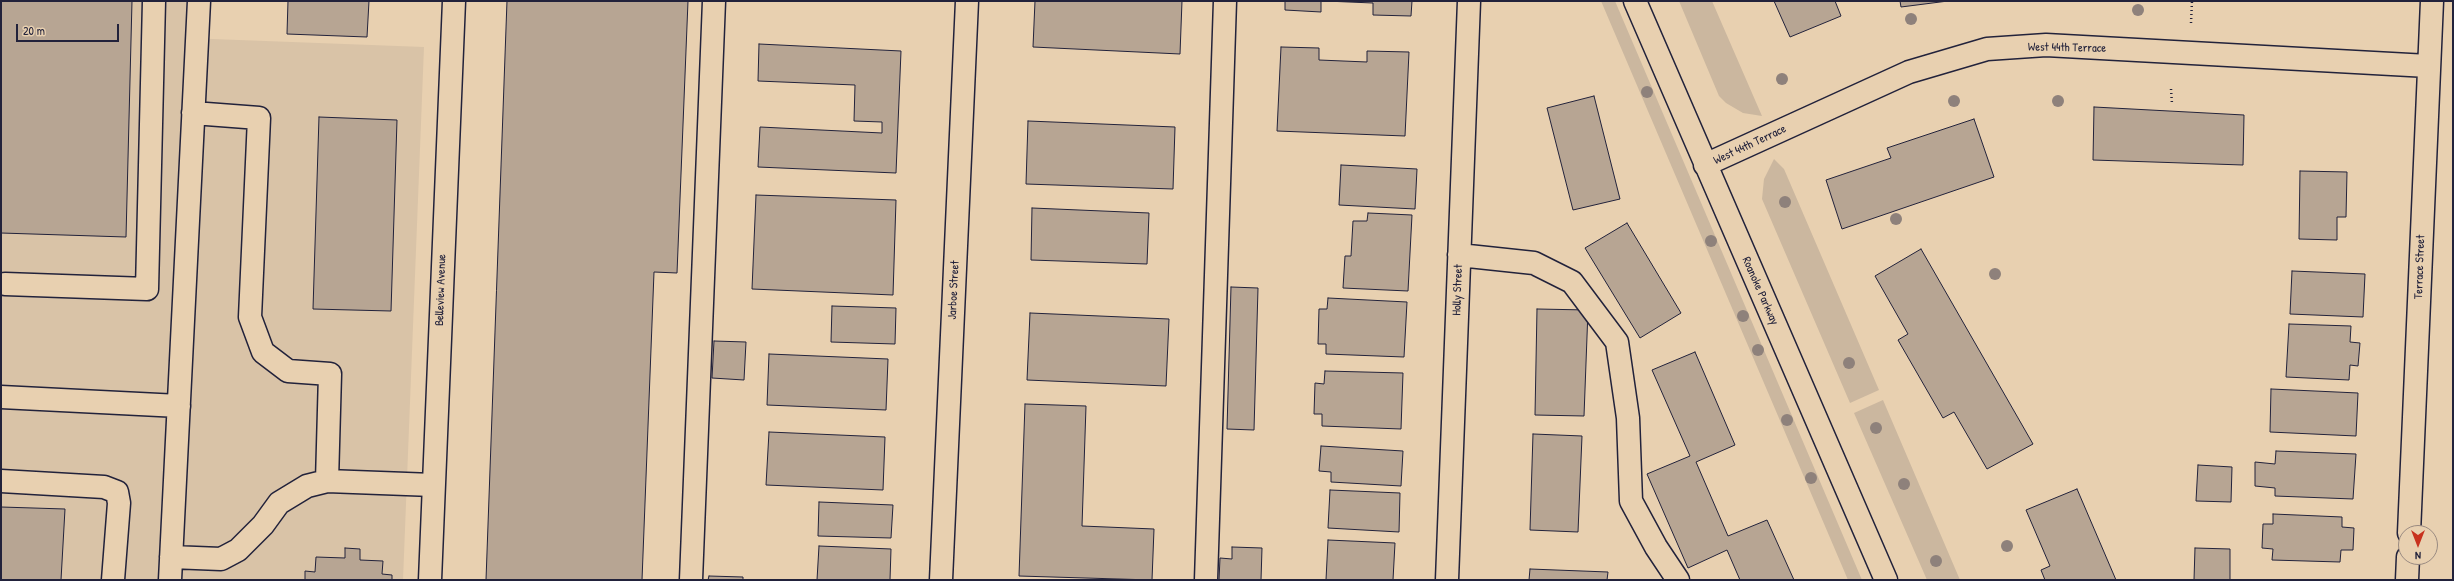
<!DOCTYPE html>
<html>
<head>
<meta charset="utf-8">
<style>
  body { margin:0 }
  #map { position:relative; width:2454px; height:581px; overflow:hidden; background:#e8d0b0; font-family:"Patrick Hand",sans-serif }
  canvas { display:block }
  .frame { position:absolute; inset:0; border:2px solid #22223b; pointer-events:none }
  .north { position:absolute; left:2398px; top:525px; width:40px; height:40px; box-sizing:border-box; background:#e8d0b0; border:1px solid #998a81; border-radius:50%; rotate:180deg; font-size:11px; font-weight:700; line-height:16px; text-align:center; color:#22223b }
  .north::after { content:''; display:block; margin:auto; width:14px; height:18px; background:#c8321e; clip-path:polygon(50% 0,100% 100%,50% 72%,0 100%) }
  .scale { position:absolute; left:16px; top:24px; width:103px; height:18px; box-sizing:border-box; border:2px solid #22223b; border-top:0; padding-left:5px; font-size:12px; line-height:14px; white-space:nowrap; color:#22223b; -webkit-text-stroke:3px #e8d0b0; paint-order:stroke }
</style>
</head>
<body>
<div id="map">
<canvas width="2454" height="581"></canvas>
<div class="frame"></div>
<div class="north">N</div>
<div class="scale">20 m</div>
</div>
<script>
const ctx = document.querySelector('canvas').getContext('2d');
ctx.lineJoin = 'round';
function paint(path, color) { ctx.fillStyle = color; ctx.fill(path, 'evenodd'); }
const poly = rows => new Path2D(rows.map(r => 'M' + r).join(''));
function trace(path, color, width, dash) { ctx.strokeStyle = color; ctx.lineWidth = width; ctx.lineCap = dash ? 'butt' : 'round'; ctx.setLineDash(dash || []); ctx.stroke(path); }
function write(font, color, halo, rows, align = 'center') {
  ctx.font = font + ' "Patrick Hand",sans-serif'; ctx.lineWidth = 4; ctx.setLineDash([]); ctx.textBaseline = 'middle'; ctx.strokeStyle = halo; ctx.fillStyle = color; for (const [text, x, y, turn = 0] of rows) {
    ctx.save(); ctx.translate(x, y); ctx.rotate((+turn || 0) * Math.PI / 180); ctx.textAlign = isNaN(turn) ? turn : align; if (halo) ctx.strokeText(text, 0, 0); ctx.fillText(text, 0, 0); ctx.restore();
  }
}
const built = poly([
  [1,1,187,1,186,38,424,47,403,580,1,580]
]);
const green = poly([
  [1601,1,1615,1,1862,580,1848,580],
  [1679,1,1712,1,1762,116,1743,113,1726,103,1719,96],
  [1774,159,1784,169,1879,390,1850,403,1762,199,1764,179],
  [1883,400,1960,580,1927,580,1854,413]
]);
const building = poly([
  [1,1,132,1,126,237,1,233,1,1],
  [288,1,369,1,367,37,287,34,288,1],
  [507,1,688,1,677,273,654,272,642,580,486,580,507,1],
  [1035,1,1182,1,1180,54,1033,47,1035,1],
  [1285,1,1321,1,1321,12,1285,10,1285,1],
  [1325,1,1412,1,1411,16,1373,15,1373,3,1325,1],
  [1774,1,1835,1,1841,16,1790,37,1774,1],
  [1900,1,1948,1,1901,7,1900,1],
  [759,44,901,51,896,173,758,167,760,127,882,133,882,122,854,121,855,85,758,81,759,44],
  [1281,47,1319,48,1319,60,1367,62,1367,51,1409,52,1405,136,1277,131,1281,47],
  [1594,96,1620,199,1573,210,1547,108,1594,96],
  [2094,107,2244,115,2243,165,2093,160,2094,107],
  [319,117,397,120,391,311,313,309,319,117],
  [1974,119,1994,177,1842,229,1826,180,1891,158,1887,148,1974,119],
  [1028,121,1175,127,1173,189,1026,184,1028,121],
  [1341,165,1417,169,1415,209,1339,205,1341,165],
  [2300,171,2347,172,2346,217,2337,217,2337,240,2299,239,2300,171],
  [756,195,896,200,893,295,752,289,756,195],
  [1032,208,1149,213,1147,264,1031,260,1032,208],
  [1368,213,1412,215,1408,291,1343,288,1345,256,1351,256,1353,221,1367,221,1368,213],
  [1627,223,1681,313,1640,338,1585,248,1627,223],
  [1921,249,2033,444,1987,469,1954,412,1943,418,1898,340,1908,334,1875,276,1921,249],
  [2292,271,2365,274,2363,317,2290,314,2292,271],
  [1231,287,1258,288,1254,430,1227,429,1231,287],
  [1328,298,1407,302,1404,357,1326,354,1326,344,1318,344,1319,309,1327,309,1328,298],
  [832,306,896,308,895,344,831,342,832,306],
  [1537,309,1588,310,1584,416,1535,415,1537,309],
  [1030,313,1169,319,1166,386,1027,380,1030,313],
  [2289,324,2351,326,2350,342,2360,343,2358,366,2350,365,2349,380,2286,377,2289,324],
  [714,341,746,342,744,380,712,378,714,341],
  [1695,352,1735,445,1696,462,1728,536,1767,520,1794,580,1740,580,1727,550,1688,568,1647,474,1690,456,1652,370,1695,352],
  [769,354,888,359,886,410,767,405,769,354],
  [1325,371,1403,373,1401,429,1322,426,1322,414,1314,414,1315,383,1324,384,1325,371],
  [2271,389,2358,393,2356,436,2270,432,2271,389],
  [1025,404,1086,406,1082,526,1154,529,1152,580,1019,576,1025,404],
  [769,432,885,437,883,490,766,485,769,432],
  [1533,434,1582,436,1578,532,1530,530,1533,434],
  [1321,446,1403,451,1401,486,1331,482,1331,472,1319,471,1321,446],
  [2276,451,2356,454,2353,499,2275,496,2275,488,2255,486,2255,462,2275,464,2276,451],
  [2198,465,2232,467,2231,502,2196,501,2198,465],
  [2077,489,2116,580,2045,580,2041,570,2050,566,2026,510,2077,489],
  [1330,490,1400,493,1399,532,1328,528,1330,490],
  [819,502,893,505,891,538,818,536,819,502],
  [1,507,65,509,61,580,1,580,1,507],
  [2273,514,2342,517,2342,527,2354,528,2353,550,2341,550,2340,562,2272,560,2273,549,2262,548,2263,524,2273,524,2273,514],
  [1328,540,1395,543,1393,580,1326,580,1328,540],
  [819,546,891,549,890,580,817,580,819,546],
  [1232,547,1262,548,1261,580,1219,580,1220,558,1232,559,1232,547],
  [345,548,360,549,360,560,383,561,382,574,392,575,392,580,305,580,305,571,315,572,316,557,345,558,345,548],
  [2195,548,2230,549,2230,580,2194,580,2195,548],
  [1530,569,1608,572,1607,580,1529,580,1530,569],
  [709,576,743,577,743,580,708,580,709,576]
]);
const path = poly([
  [2191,23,2192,1],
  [2171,89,2172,104]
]);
const minor = poly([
  [1635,1,1886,580],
  [193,113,259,118,250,317,263,352,288,371,330,374,327,481,433,485],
  [1705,165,1909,72,1987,49,2046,45,2428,66],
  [1459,255,1534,263,1572,282,1617,342,1628,418,1631,501,1656,547,1678,580],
  [5,284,147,289,154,1],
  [1,397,179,406],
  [1,481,104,487,117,492,119,503,113,580],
  [2409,533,2432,1],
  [171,557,221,559,238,550,263,525,279,503,307,486,327,481],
  [170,580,199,1],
  [691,580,714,1],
  [941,580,967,1],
  [1206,580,1225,1],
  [1447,580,1469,1],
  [2407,580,2408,557]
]);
const major = poly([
  [430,580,454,1]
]);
const trees = [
  [2138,10],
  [1911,19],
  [1782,79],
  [1647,92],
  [1954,101],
  [2058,101],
  [1785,202],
  [1896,219],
  [1711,241],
  [1995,274],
  [1743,316],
  [1758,350],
  [1849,363],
  [1787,420],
  [1876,428],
  [1811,478],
  [1904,484],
  [2007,546],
  [1936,561]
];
const streetNames = [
  ["West 44th Terrace",2067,48,1],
  ["West 44th Terrace",1750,145,-25],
  ["Terrace Street",2420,267,-88],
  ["Belleview Avenue",441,290,-88],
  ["Jarboe Street",954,290,-87],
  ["Holly Street",1458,290,-88],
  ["Roanoke Parkway",1760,291,66]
];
paint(built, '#d9c3a7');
paint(green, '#cbb79f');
paint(building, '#b7a593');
trace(building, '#22223b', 1);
trace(minor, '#22223b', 25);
trace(major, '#22223b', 25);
trace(path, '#22223b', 2.5, [1, 3]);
trace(minor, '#e8d0b0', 22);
trace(major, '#e8d0b0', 22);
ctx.fillStyle = '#8e817b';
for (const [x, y] of trees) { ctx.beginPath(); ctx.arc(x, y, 6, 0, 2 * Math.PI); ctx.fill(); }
write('12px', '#22223b', '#e8d0b0', streetNames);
</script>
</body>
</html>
